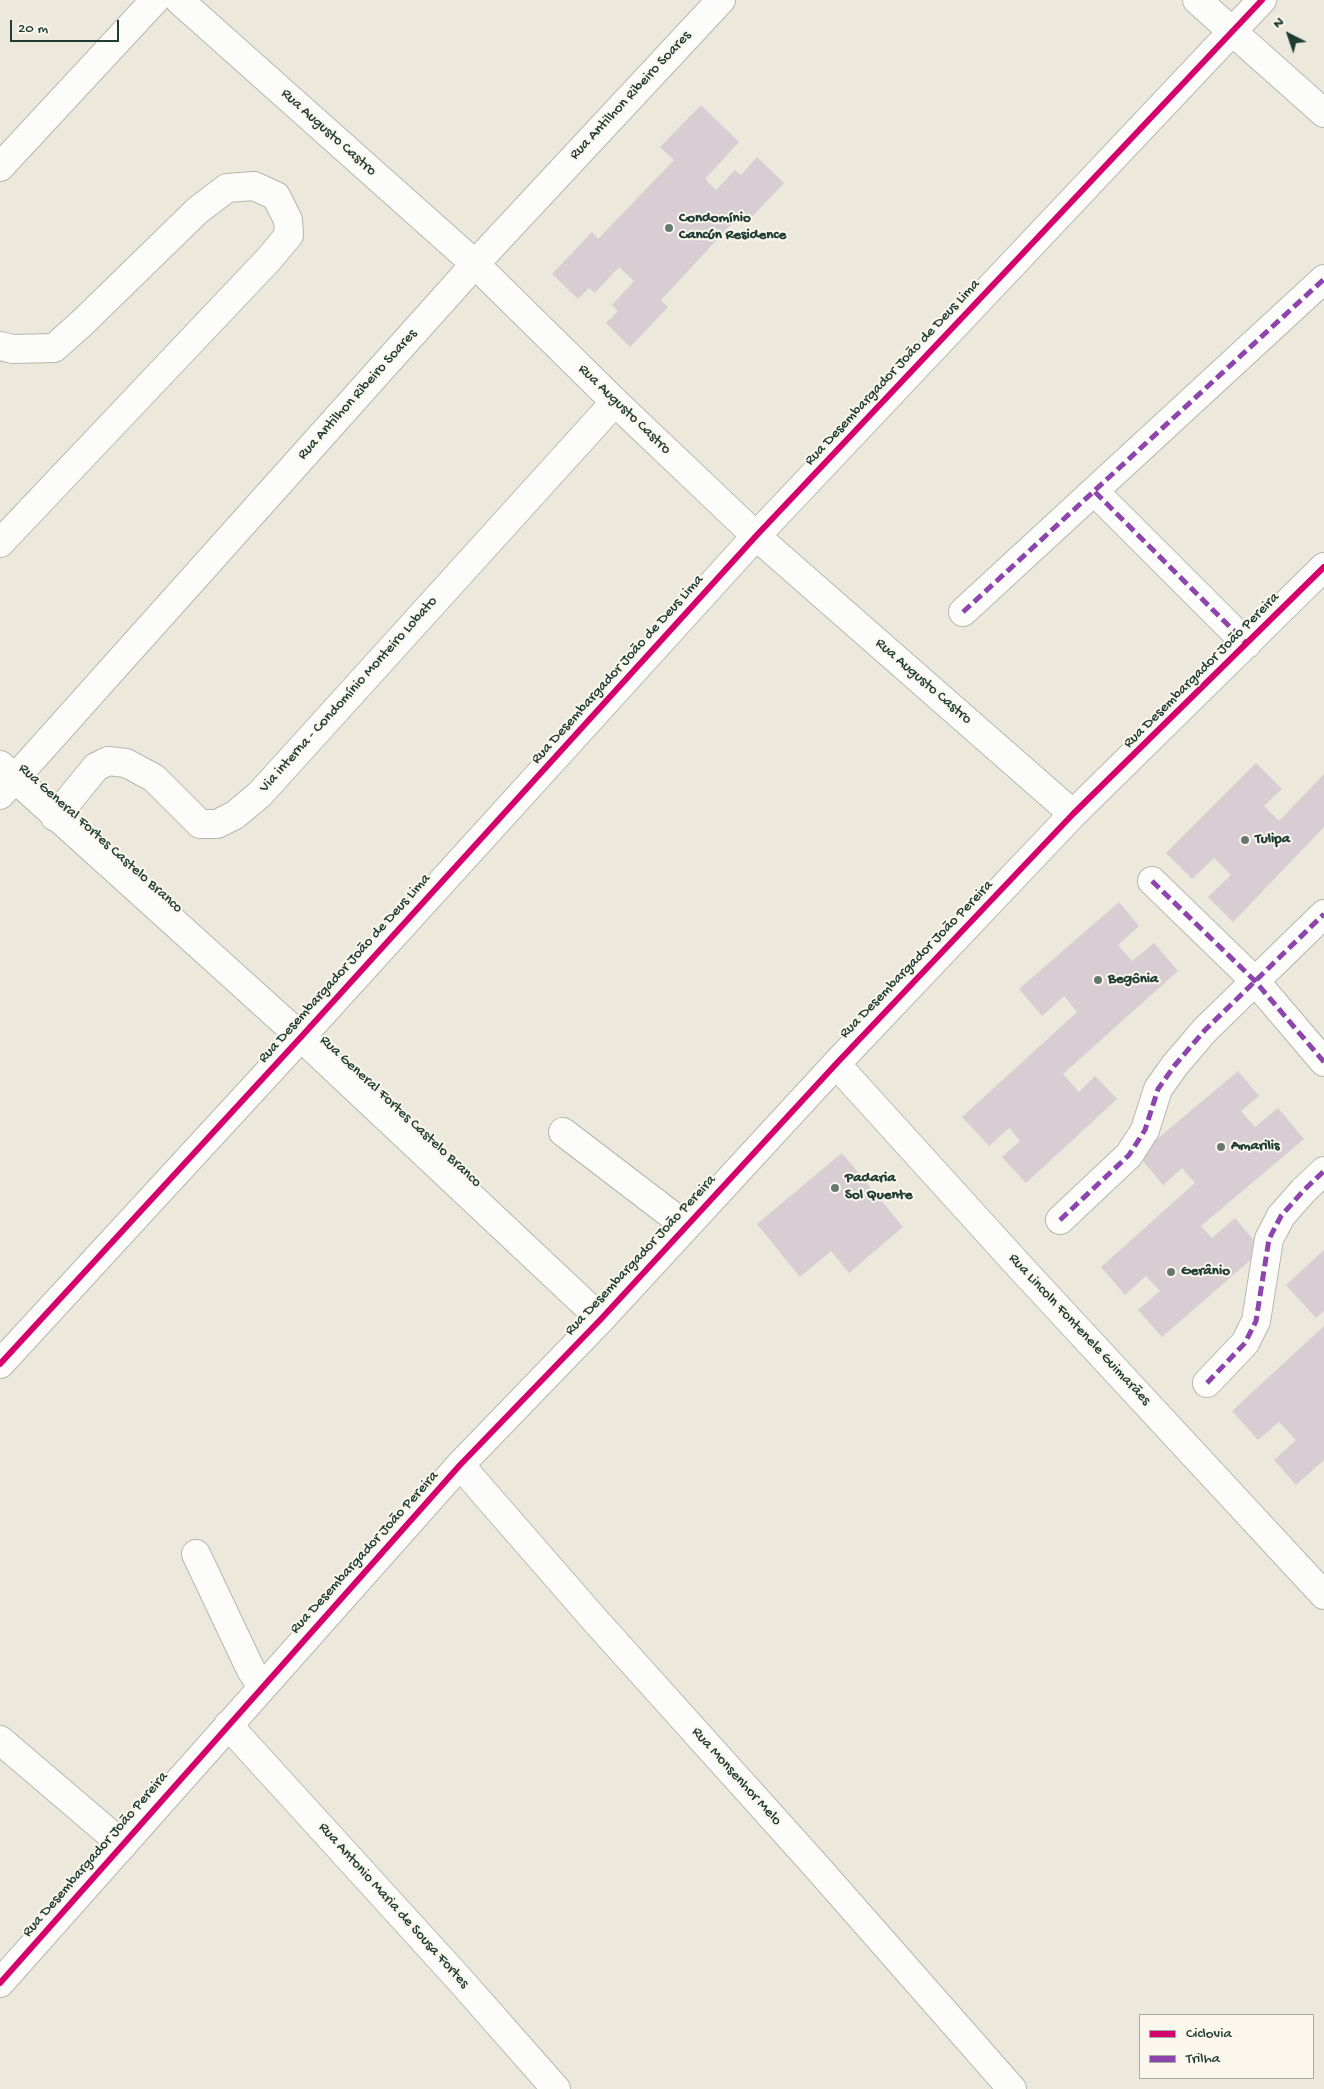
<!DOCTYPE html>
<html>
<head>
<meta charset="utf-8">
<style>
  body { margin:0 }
  #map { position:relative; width:1324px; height:2089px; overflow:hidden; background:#ece8dc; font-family:"Gochi Hand",sans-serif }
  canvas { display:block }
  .legend { position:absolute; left:1139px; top:2014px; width:175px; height:65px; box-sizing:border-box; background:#fbf7ec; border:1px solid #a3ada2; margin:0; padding:6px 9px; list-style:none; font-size:15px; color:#1f3d34 }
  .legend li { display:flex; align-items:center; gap:10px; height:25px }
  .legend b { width:25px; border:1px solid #a3ada2 }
  .north { position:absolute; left:1264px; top:10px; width:50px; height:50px; -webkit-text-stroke:4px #fbf7ec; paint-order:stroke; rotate:319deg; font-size:14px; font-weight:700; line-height:20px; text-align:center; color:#1f3d34 }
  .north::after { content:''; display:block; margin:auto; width:18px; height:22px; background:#1f3d34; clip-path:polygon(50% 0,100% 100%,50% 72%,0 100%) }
  .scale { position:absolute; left:10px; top:20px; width:109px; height:22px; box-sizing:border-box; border:2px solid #1f3d34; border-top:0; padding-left:6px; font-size:15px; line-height:18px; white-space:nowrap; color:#1f3d34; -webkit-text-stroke:4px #fbf7ec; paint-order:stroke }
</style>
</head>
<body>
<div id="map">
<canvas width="1324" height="2089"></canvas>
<ul class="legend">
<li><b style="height:6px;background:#d6006c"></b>Ciclovia</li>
<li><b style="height:6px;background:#8e44ad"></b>Trilha</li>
</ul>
<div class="north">N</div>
<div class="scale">20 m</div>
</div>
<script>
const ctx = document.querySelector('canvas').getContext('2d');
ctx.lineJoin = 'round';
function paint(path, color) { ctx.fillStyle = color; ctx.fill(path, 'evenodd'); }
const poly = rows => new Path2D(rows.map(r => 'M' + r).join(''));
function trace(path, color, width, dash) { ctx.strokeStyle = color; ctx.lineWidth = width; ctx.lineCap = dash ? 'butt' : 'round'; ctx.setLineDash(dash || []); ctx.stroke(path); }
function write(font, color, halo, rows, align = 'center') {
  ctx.font = font + ' "Gochi Hand",sans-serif'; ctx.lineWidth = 4; ctx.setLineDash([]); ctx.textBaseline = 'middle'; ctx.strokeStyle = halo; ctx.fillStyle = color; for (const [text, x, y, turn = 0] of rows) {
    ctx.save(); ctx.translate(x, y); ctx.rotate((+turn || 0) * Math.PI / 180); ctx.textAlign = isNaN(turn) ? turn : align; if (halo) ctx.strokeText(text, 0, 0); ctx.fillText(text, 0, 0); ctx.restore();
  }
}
const building = poly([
  [701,105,739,142,705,179,716,190,735,170,741,175,757,157,784,183,746,223,739,216,661,300,668,307,630,347,606,323,618,311,612,305,634,281,619,267,595,293,589,288,578,299,552,274,592,232,598,239,674,160,660,147],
  [1256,763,1282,789,1264,806,1279,821,1324,774,1324,827,1233,922,1208,897,1231,875,1214,858,1192,879,1166,853],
  [1119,902,1139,926,1118,945,1132,961,1154,943,1178,971,1063,1074,1079,1092,1095,1076,1117,1099,1026,1183,1002,1157,1020,1141,1009,1128,989,1146,962,1117,1077,1012,1064,996,1042,1016,1019,989],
  [1238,1071,1259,1096,1241,1111,1255,1127,1278,1108,1304,1139,1201,1226,1212,1238,1235,1218,1262,1250,1162,1337,1138,1310,1160,1291,1146,1276,1125,1295,1101,1267,1195,1183,1182,1168,1163,1185,1138,1155],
  [842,1153,903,1227,849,1273,831,1251,800,1277,757,1224],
  [1324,1250,1324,1311,1316,1318,1286,1285],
  [1324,1326,1324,1460,1296,1485,1274,1460,1296,1440,1279,1422,1258,1440,1232,1411]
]);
const minor = poly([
  [179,0,475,264,615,402,756,536,1073,814],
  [1197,0,1324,113],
  [0,167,155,0],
  [0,346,13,349,54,348,82,323,198,210,227,188,254,186,276,196,288,220,289,235,269,259,0,543],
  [1095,492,1247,644],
  [963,612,1324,279],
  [0,765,301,1037,601,1319],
  [0,795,475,264,721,0],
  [55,817,96,767,108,761,126,763,154,778,200,824,217,824,235,815,260,794,615,402],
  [1152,881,1255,981,1324,1062],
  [836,1064,1021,1268,1324,1595],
  [563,1132,686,1226],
  [1060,1220,1129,1155,1145,1130,1158,1089,1175,1065,1205,1030,1324,914],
  [0,1364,301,1037,756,536,1262,0],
  [1207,1383,1245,1343,1256,1321,1269,1239,1281,1216,1303,1191,1324,1171],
  [460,1465,594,1619,816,1866,1012,2089],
  [196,1554,251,1670,262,1686],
  [228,1725,460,1980,556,2089],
  [0,1740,123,1845],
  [0,1983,460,1465,601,1319,836,1064,1073,814,1324,567]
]);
const quiet = poly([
  [1095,492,1247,644],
  [963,612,1324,279],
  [1152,881,1255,981,1324,1062],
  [1060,1220,1129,1155,1145,1130,1158,1089,1175,1065,1205,1030,1324,914],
  [1207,1383,1245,1343,1256,1321,1269,1239,1281,1216,1303,1191,1324,1171]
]);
const cycleway = poly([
  [0,1364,301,1037,756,536,1262,0],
  [0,1983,460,1465,601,1319,836,1064,1073,814,1324,567]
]);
const markers = [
  [669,228,5,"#67796f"],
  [1245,840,5,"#67796f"],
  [1098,980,5,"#67796f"],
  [1221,1147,5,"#67796f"],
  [835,1188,5,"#67796f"],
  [1171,1272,5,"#67796f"]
];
const streetNames = [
  ["Rua Antilhon Ribeiro Soares",631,96,-47],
  ["Rua Augusto Castro",328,133,42],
  ["Rua Desembargador João de Deus Lima",893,373,-47],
  ["Rua Antilhon Ribeiro Soares",358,395,-48],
  ["Rua Augusto Castro",624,410,44],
  ["Rua Desembargador João de Deus Lima",618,670,-48],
  ["Rua Desembargador João Pereira",1202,671,-45],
  ["Rua Augusto Castro",923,682,41],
  ["Via interna - Condomínio Monteiro Lobato",349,695,-48],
  ["Rua General Fortes Castelo Branco",100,839,42],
  ["Rua Desembargador João Pereira",917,960,-46],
  ["Rua Desembargador João de Deus Lima",345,969,-48],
  ["Rua General Fortes Castelo Branco",400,1112,43],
  ["Rua Desembargador João Pereira",641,1256,-47],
  ["Rua Lincoln Fontenele Guimarães",1079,1330,47],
  ["Rua Desembargador João Pereira",365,1553,-48],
  ["Rua Monsenhor Melo",736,1777,48],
  ["Rua Desembargador João Pereira",96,1855,-49],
  ["Rua Antonio Maria de Sousa Fortes",393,1906,48]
];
const poiNames = [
  ["Condomínio",679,219],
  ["Cancún Residence",679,236],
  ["Tulipa",1255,840],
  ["Begônia",1108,980],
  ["Amarilis",1231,1147],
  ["Padaria",845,1179],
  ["Sol Quente",845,1196],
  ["Gerânio",1181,1272]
];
paint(building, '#d8cdd2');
trace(minor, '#b7b7ae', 30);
trace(minor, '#fcfcfa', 28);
trace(quiet, '#8e44ad', 5, [10, 5]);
trace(cycleway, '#d6006c', 6);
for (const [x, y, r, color] of markers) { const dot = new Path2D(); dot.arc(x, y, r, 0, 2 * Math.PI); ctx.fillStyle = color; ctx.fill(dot); trace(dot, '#fbf7ec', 2); }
write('15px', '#1f3d34', '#fbf7ec', streetNames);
write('bold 15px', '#1f3d34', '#fbf7ec', poiNames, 'left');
</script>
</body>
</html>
